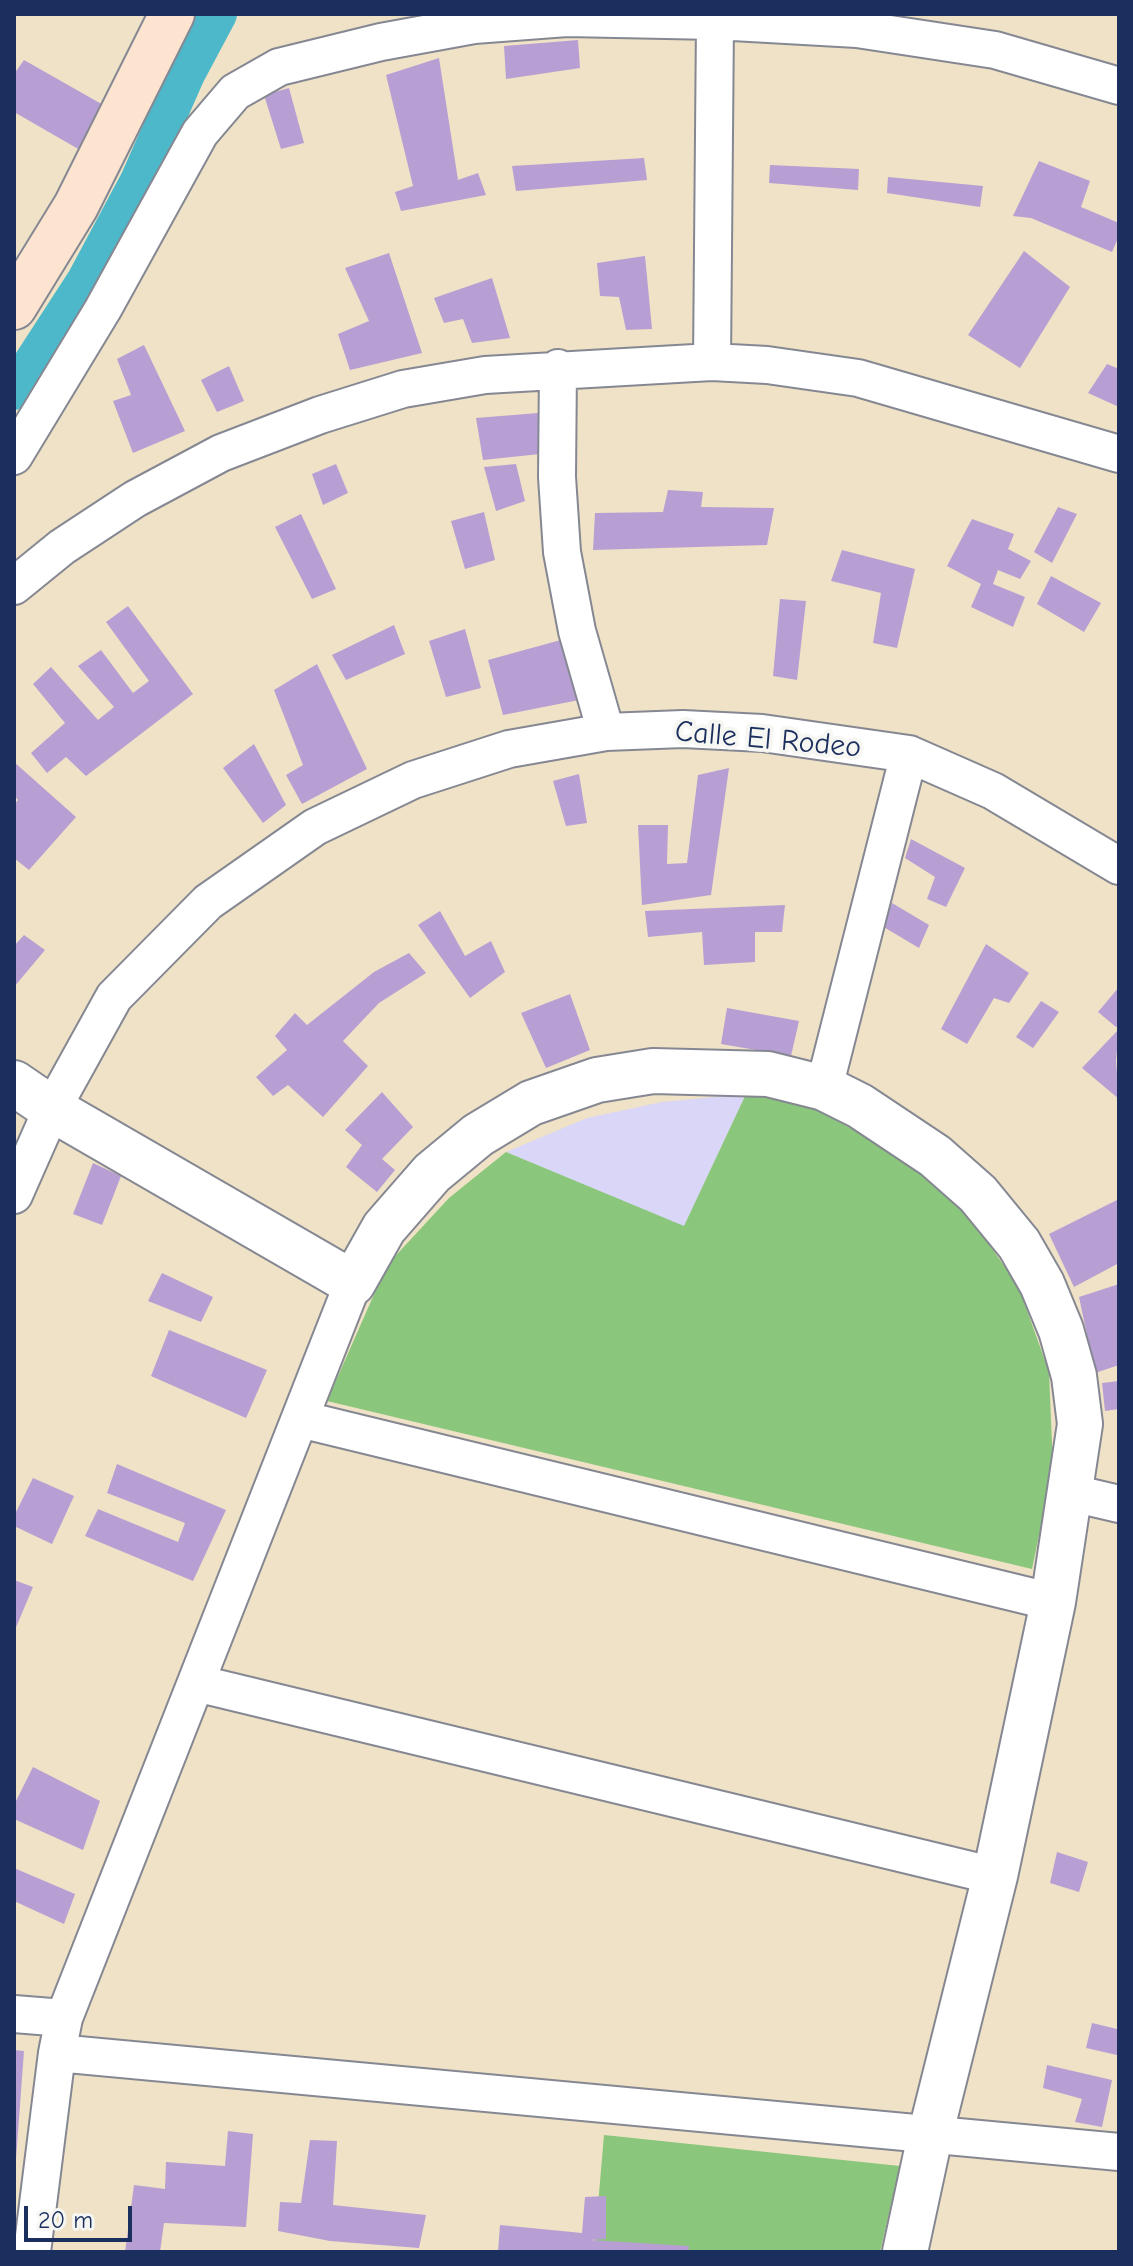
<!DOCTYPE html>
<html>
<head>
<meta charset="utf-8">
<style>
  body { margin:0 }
  #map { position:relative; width:1133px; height:2266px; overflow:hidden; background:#efe2c6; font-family:"Comic Neue",sans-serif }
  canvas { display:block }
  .frame { position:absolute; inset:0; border:16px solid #1b2f5e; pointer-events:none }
  .scale { position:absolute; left:24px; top:2206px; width:108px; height:36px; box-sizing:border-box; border:4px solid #1b2f5e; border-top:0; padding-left:10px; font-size:24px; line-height:28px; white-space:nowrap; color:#1b2f5e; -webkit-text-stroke:6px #f6f6f2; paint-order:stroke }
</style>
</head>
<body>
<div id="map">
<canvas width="1133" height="2266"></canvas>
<div class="frame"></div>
<div class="scale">20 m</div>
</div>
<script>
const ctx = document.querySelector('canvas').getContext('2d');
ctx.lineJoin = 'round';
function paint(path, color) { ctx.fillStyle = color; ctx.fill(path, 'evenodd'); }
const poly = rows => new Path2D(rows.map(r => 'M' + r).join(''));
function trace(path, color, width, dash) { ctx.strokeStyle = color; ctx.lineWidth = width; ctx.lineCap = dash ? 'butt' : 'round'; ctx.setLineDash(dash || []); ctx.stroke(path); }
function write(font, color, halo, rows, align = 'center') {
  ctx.font = font + ' "Comic Neue",sans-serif'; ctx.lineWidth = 8; ctx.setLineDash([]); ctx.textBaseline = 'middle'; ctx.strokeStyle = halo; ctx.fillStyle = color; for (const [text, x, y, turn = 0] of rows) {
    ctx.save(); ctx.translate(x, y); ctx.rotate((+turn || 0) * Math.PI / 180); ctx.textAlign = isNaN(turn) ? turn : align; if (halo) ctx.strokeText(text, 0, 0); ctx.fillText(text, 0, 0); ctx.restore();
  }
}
const built = poly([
  [746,1094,684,1227,506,1152,587,1118,662,1102]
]);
const green = poly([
  [746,1094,795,1099,873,1140,959,1200,1019,1288,1049,1372,1053,1467,1032,1569,327,1401,387,1265,449,1198,506,1152,684,1226],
  [604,2135,900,2166,880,2252,594,2252]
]);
const canal = poly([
  [14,391,86,280,139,181,186,74,218,14]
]);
const building = poly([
  [578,40,580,68,506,79,504,46],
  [439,58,458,180,478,173,486,195,401,211,395,192,413,186,386,75],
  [24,60,105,106,80,150,14,112,14,74],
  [289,88,304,143,281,149,264,95],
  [644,158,647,180,516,191,512,166],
  [1039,161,1090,181,1081,207,1119,223,1119,236,1112,252,1031,218,1013,216],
  [770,165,859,169,858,190,769,183],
  [888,177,983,186,980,207,887,193],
  [1024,251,1070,287,1020,368,968,335],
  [389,253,422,353,350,370,338,334,369,321,345,268],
  [645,256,652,329,626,330,619,297,600,296,597,263],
  [492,278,510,338,472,343,463,319,444,323,434,298],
  [144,345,185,431,133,453,113,401,131,395,117,359],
  [1107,364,1119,369,1119,407,1088,393],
  [229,366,244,401,217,412,201,380],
  [538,413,540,454,483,460,476,418],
  [336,464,348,493,323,505,312,474],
  [516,464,525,501,496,511,484,467],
  [668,490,703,492,701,507,774,508,767,545,593,550,595,513,663,512],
  [1058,507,1077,514,1052,563,1034,552],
  [484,512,495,560,465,569,451,521],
  [301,514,336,589,312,599,275,527],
  [972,519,1014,534,1008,549,1031,561,1020,579,998,570,993,584,1025,597,1013,627,971,607,981,584,947,566],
  [842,550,915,569,897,648,873,643,881,593,831,581],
  [1051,576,1101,603,1084,632,1037,604],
  [780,599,806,601,797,680,773,676],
  [128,606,193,694,86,776,66,757,47,773,31,753,65,723,33,684,51,667,98,720,114,707,78,666,101,650,133,693,149,681,106,622],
  [394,625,405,654,346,680,332,655],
  [465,629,481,688,446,697,429,641],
  [568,638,579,700,503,715,488,660],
  [317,664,367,769,302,804,286,775,303,765,274,690],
  [254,744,286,805,263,823,223,768],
  [14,762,76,817,29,870,14,858,14,805,18,800,14,795],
  [729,768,711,895,642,905,638,825,668,825,667,864,687,863,698,775],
  [579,774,587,823,566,826,553,781],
  [911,839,965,868,946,907,927,899,935,877,905,858],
  [892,903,929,925,919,948,882,926],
  [785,905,782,932,755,932,755,962,704,965,702,932,648,937,645,911],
  [440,911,465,956,491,941,505,972,470,998,418,925],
  [24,935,45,950,14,987,14,946],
  [986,944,1029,973,1009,1003,994,998,967,1044,941,1029],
  [409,953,426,973,379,1003,343,1041,368,1066,323,1117,288,1085,273,1096,256,1077,287,1050,275,1036,295,1013,307,1025,374,972],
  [1119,987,1119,1024,1116,1027,1098,1012],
  [570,994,590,1050,546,1068,521,1013],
  [1041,1001,1059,1012,1033,1048,1016,1037],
  [727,1008,799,1021,791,1056,721,1044],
  [1119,1029,1116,1061,1119,1099,1082,1068],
  [382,1092,413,1127,382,1159,395,1170,377,1192,346,1167,362,1145,345,1130],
  [93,1163,121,1176,102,1225,73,1214],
  [1119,1199,1119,1263,1074,1287,1049,1234],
  [162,1273,213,1297,201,1322,148,1301],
  [1119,1284,1119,1365,1095,1373,1079,1297],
  [169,1330,267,1370,246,1418,151,1376],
  [1119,1381,1119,1409,1105,1411,1102,1383],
  [117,1464,226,1510,193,1581,85,1536,98,1509,178,1542,185,1523,107,1493],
  [33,1478,74,1496,52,1544,14,1526,14,1516],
  [14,1580,33,1587,14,1632],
  [33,1767,100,1801,83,1850,14,1819,14,1805],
  [1057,1852,1088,1862,1079,1892,1050,1883],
  [14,1868,75,1894,64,1924,14,1901],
  [1092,2023,1117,2029,1119,2024,1117,2055,1086,2048],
  [14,2050,24,2051,16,2159,14,2159],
  [1047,2065,1112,2080,1102,2127,1075,2122,1082,2099,1043,2088],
  [228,2131,253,2134,246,2227,164,2223,160,2252,125,2252,134,2185,165,2189,166,2162,225,2166],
  [310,2140,337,2141,333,2205,426,2215,419,2248,330,2241,278,2231,280,2202,301,2203],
  [606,2196,606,2239,590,2240,689,2246,688,2252,498,2252,500,2225,582,2233,585,2197]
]);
const minor = poly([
  [712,362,715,21],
  [558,368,557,477,562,552,577,631,606,732],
  [14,456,103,309,200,133,235,92,279,67,381,42,474,25,567,18,715,21,857,29,995,50,1119,86],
  [14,586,62,547,135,499,221,453,320,415,403,389,485,375,712,362,767,365,858,378,1119,454],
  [824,1088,909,754],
  [14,1195,52,1109,114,997,208,902,315,827,413,780,509,749,606,732,683,729,762,733,909,754,993,791,1119,866],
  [300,1419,1053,1602],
  [1072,1493,1119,1504],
  [196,1683,995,1876],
  [14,2014,64,2018],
  [57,2053,1119,2152],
  [32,2252,57,2053,64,2018,353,1283]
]);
const tertiary = poly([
  [14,1083,52,1109,353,1283,384,1228,432,1173,478,1135,531,1103,597,1080,653,1071,768,1074,824,1088,860,1106,935,1156,978,1194,1019,1244,1042,1284,1061,1330,1074,1376,1080,1424,1053,1602,995,1876,930,2136,905,2252]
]);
const secondary = poly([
  [14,307,76,206,172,14]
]);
const streetNames = [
  ["Calle El Rodeo",768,740,5]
];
paint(built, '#d9d6f7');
paint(green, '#8ac67b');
trace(canal, '#4db8c9', 38);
paint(building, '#b79fd4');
trace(minor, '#858892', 40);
trace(tertiary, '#858892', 48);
trace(secondary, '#858892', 48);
trace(minor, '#fff', 36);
trace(tertiary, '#fff', 44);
trace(secondary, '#fde4d1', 44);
write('30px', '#1b2f5e', '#f6f6f2', streetNames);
</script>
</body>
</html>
